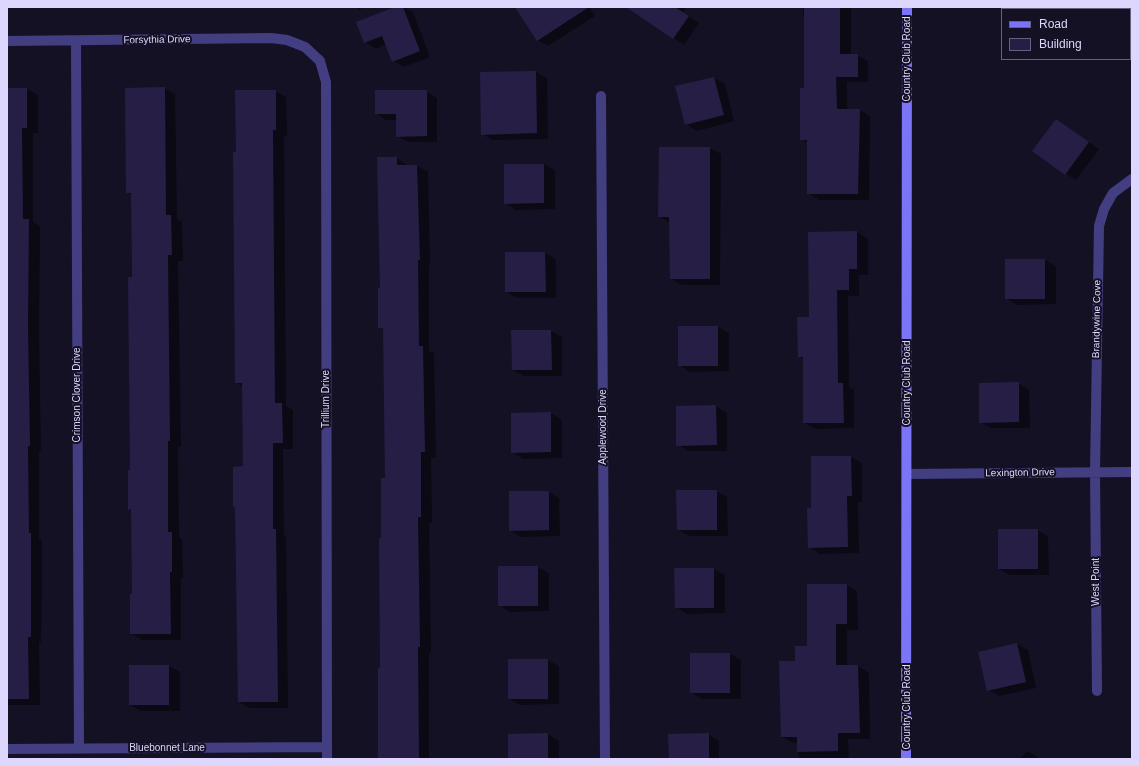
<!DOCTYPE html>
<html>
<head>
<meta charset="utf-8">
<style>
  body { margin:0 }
  #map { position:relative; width:1139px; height:766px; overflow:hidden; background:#151125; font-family:Helvetica,sans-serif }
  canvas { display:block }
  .frame { position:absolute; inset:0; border:8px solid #ddd7fd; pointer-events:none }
  .legend { position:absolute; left:1001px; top:8px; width:130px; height:52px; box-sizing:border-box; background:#151125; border:1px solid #65607b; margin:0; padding:5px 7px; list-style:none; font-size:12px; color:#ddd7fd }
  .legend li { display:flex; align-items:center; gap:8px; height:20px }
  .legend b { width:20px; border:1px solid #65607b }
</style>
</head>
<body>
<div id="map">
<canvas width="1139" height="766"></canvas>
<div class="frame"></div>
<ul class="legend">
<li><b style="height:5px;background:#7b74f7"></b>Road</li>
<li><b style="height:11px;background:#271e45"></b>Building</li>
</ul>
</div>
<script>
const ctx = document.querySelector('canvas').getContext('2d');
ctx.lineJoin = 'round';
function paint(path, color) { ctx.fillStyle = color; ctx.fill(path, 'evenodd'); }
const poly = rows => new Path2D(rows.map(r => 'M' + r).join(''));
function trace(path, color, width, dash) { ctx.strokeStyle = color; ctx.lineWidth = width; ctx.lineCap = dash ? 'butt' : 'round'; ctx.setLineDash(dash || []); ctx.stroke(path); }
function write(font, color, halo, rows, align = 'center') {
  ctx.font = font + ' Helvetica,sans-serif'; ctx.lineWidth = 4; ctx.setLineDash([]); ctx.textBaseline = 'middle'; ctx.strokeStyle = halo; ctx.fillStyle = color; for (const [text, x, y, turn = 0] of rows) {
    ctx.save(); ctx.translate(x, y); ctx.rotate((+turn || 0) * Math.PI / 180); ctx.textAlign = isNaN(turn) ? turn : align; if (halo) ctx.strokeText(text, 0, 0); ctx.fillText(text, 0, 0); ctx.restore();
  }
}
const shadow = poly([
  [355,7,362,7,360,10],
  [398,7,404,7,413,12,430,57,404,67,393,61,386,44,376,49,365,42],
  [516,7,589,7,595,16,548,46,537,40],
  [628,7,687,7,683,12,699,23,684,45],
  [803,7,851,7,851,55,857,55,868,61,868,82,847,82,847,110,860,110,870,116,869,200,819,200,808,193,808,143,801,139,805,89,805,17,803,16],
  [536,72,547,78,548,139,493,140,482,134],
  [714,78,725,84,734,121,697,131,686,124],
  [164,88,175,94,177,219,182,222,183,261,178,261,181,447,178,447,179,538,182,539,183,578,181,578,181,640,142,640,131,634,133,595,132,511,129,509,131,471,132,195,127,192],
  [7,89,27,89,38,95,38,133,33,133,33,222,40,226,39,332,41,451,39,451,39,539,42,540,42,579,41,642,39,642,40,705,7,705],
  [275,91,286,97,287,136,284,136,286,406,293,410,293,449,283,449,284,535,286,537,288,708,249,708,239,702,244,468,243,386,236,383,237,153],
  [426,91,437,98,437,142,408,142,397,136,397,120,386,120,376,113],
  [1056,120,1099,149,1076,180,1066,174],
  [710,148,721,154,720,285,682,285,671,279,670,223,659,216],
  [397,158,408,166,417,166,428,172,430,265,429,265,429,351,434,353,436,458,431,458,432,523,429,523,431,653,429,653,429,759,379,759,382,539,386,478,384,330,379,327,381,289],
  [544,164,555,171,555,209,516,210,505,203],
  [857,232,868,239,868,275,859,275,859,296,848,296,849,387,854,390,854,428,815,429,804,423,804,359,799,356,810,318],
  [506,253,545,253,556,259,556,298,517,298,506,292],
  [1045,260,1056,266,1056,304,1017,305,1006,298],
  [718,327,729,333,729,371,690,372,679,365],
  [512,331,551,331,562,337,562,376,524,376,513,370],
  [1018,383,1029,390,1030,428,991,428,980,422],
  [716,406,727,413,727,451,688,451,678,445,677,407],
  [551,413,562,420,562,458,523,459,512,452],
  [851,457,862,463,862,502,858,502,859,553,820,554,809,547,812,509],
  [716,491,727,497,728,536,689,536,678,530],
  [549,492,559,498,560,536,521,537,510,530],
  [1037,530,1048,536,1049,575,1010,575,999,569],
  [538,567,549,573,549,611,510,612,499,605],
  [714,569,725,575,725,613,687,614,676,607],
  [846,585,857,591,858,630,847,630,847,666,858,666,869,673,870,739,848,739,849,759,799,759,798,743,793,743,782,737,796,662,808,647],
  [1017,644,1028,650,1036,688,999,696,988,690],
  [730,654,741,660,741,699,702,699,691,693],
  [548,660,559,666,559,704,520,705,509,699],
  [169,666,180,672,180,711,141,711,130,705],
  [548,734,559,741,559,759,509,759,509,735],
  [708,734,719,741,719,759,670,759],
  [1027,751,1037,757,1040,759,1020,759]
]);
const building = poly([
  [395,7,403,7,420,51,392,62,382,36,364,43,356,22],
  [515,7,589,7,537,41],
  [626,7,675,7,689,16,673,39],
  [804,7,840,7,840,54,858,54,858,77,836,77,837,109,860,109,858,194,807,194,807,140,800,140,800,88,804,88],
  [536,71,537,133,481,135,480,72],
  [714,77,724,115,685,125,675,86],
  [165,87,166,215,171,215,172,255,168,255,170,441,168,441,168,532,172,532,172,572,170,572,171,634,130,634,130,594,132,594,131,509,128,510,128,470,130,470,128,277,132,277,131,193,126,193,125,88],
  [7,88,27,88,27,128,22,128,23,219,29,219,28,325,30,446,28,446,29,533,31,533,31,637,28,637,29,699,7,699],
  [235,90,276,90,276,130,273,130,275,403,282,403,283,443,273,443,273,529,276,529,278,702,238,702,235,507,233,507,233,467,243,466,242,383,235,383,233,152,236,152],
  [375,90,427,90,427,136,396,137,396,114,375,114],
  [1056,119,1089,142,1065,175,1032,151],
  [659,147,710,147,710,279,670,279,669,217,658,217],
  [377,157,397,157,397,165,417,165,420,260,418,260,419,346,423,346,425,452,421,452,421,517,418,517,420,647,418,647,419,759,378,759,378,668,380,668,379,538,381,538,381,478,385,478,383,328,378,328,378,288,380,288],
  [504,164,544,164,544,203,504,204],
  [857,231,857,269,849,269,849,290,837,290,838,383,843,383,844,423,803,423,803,357,798,357,797,317,809,317,808,232],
  [505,252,545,252,546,292,505,292],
  [1005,259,1045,259,1045,299,1005,299],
  [678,326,718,326,718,366,678,366],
  [511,330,551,330,552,370,512,370],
  [1019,382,1019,422,979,423,979,383],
  [716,405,717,445,676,446,676,406],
  [551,412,551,452,511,453,511,413],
  [811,456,851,456,852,496,847,496,848,547,808,548,807,508,811,508],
  [676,490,717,490,717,530,677,530],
  [509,491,549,491,549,530,509,531],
  [998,529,1038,529,1038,569,998,569],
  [498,566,538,566,538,606,498,606],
  [674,568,714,568,714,608,675,608],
  [807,584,847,584,847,624,836,624,836,665,858,665,860,733,838,733,838,751,797,752,797,737,781,737,779,661,795,661,795,646,807,646],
  [1017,643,1026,682,987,691,978,652],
  [690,653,730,653,730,693,690,693],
  [508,659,548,659,548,699,508,699],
  [129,665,169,665,169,705,129,705],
  [548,733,548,759,508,759,508,734],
  [709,733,709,759,669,759,668,734]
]);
const street = poly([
  [7,41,271,38,287,40,305,47,320,61,326,82,327,759],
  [76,41,79,748],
  [601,96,605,759],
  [907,474,1132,472],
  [1097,691,1095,472,1099,226,1104,209,1113,193,1132,179],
  [7,749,327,747]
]);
const secondary = poly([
  [906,759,907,7]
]);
const streetNames = [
  ["Forsythia Drive",157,40,-1],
  ["Country Club Road",907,59,-90],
  ["Brandywine Cove",1097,319,-89],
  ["Country Club Road",907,383,-90],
  ["Crimson Clover Drive",77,395,-90],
  ["Trillium Drive",326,399,-90],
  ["Applewood Drive",603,427,-90],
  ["Lexington Drive",1020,473,-1],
  ["West Point",1096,582,-90],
  ["Country Club Road",907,707,-90],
  ["Bluebonnet Lane",167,748]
];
paint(shadow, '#0007');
paint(building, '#271e45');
trace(street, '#433e82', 10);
trace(secondary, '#7b74f7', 10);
write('10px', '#ddd7fd', '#151125', streetNames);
</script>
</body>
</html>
